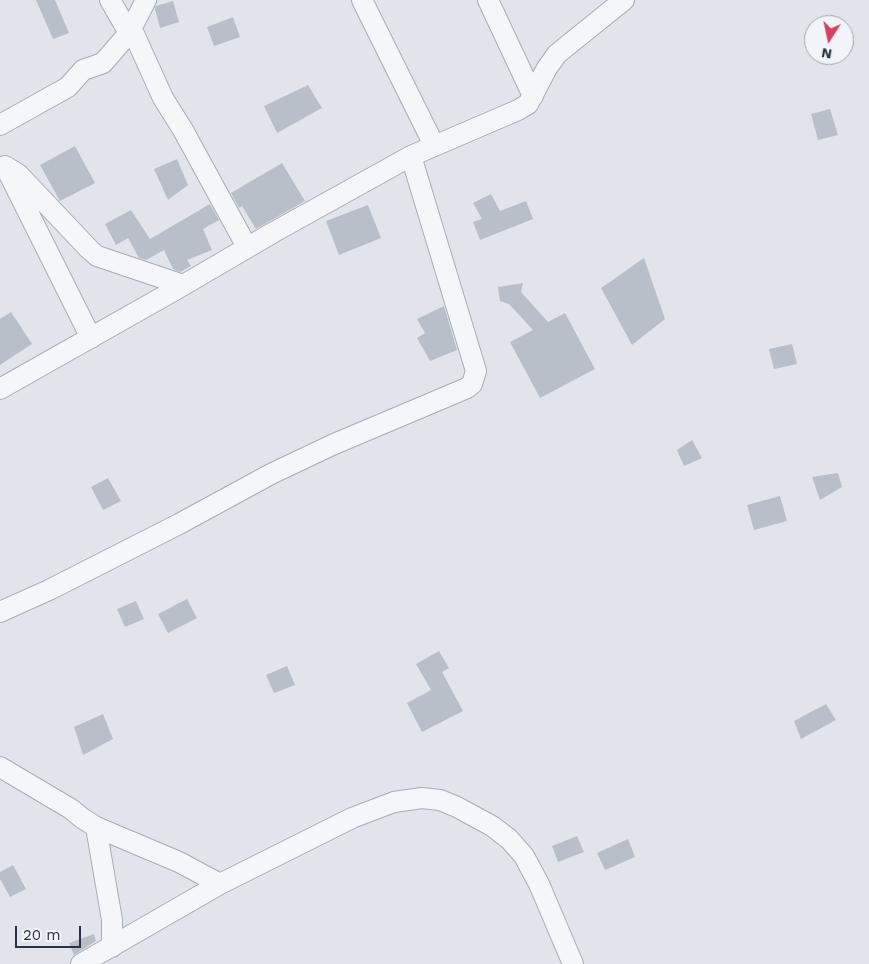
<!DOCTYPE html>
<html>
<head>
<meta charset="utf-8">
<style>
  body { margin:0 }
  #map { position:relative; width:869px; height:964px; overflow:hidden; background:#e1e5eb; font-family:"Work Sans",sans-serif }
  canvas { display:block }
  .north { position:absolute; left:804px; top:15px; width:50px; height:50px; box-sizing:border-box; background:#f1f4f8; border:1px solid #a1a7b0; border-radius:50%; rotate:190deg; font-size:14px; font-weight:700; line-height:20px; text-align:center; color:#293344 }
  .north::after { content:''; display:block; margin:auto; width:18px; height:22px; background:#d5415c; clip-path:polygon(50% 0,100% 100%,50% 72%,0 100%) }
  .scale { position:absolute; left:15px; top:926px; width:66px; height:22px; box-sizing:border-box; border:2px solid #293344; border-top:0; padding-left:6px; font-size:15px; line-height:18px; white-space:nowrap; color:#293344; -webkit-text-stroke:4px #f1f4f8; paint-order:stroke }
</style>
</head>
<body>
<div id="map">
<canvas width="869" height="964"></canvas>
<div class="north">N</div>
<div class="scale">20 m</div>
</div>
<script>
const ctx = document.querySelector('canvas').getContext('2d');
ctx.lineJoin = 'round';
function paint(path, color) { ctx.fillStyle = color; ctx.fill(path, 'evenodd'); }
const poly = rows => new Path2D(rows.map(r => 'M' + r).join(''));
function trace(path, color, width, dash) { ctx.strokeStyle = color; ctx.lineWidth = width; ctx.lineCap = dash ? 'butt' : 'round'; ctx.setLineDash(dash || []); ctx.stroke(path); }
const building = poly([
  [36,0,55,0,69,33,53,39],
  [173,1,179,22,160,28,155,9,156,6],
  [233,17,240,37,214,46,207,27],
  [308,85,322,108,277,133,264,106],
  [830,109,838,135,818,140,811,114],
  [75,146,95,183,60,201,40,165],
  [177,159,188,185,168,200,154,169],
  [282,163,305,201,256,229,242,206,239,208,231,193],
  [491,194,500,211,526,201,533,219,480,240,473,222,482,219,473,203],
  [210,204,219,220,203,229,212,250,187,260,191,266,180,272,173,269,164,250,146,260,139,258,128,238,116,245,105,224,131,210,150,239],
  [368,205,381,238,339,255,326,221],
  [644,258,665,319,632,345,601,288],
  [523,283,521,292,548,322,565,313,595,369,540,398,510,342,533,330,509,304,500,301,498,287],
  [444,306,457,350,430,361,417,338,425,333,417,319],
  [11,312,32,344,0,365,0,319],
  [792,344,797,364,774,369,769,349],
  [692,440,702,458,684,466,677,450],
  [838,473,842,487,820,500,812,477],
  [108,478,121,501,103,510,91,487],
  [780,496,787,521,754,530,747,505],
  [187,599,197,618,168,633,158,614],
  [136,601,144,619,125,627,117,609],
  [439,651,449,668,442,672,463,711,422,732,407,703,431,690,416,664],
  [287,666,295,685,274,693,266,675],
  [826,704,836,720,801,739,794,721],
  [103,714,113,739,83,755,74,727],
  [577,836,584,852,558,862,552,846],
  [628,839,635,857,605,870,597,853],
  [13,865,26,889,10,897,0,879,0,872],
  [94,934,96,941,74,955,69,943]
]);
const minor = poly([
  [110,0,129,33,134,34,163,98,183,130,247,247],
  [362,0,434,145],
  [488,0,533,96],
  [0,125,68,87,83,70,103,63,129,33,146,0],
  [5,166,18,174,90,250,97,256,183,285],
  [8,172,91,338],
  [0,389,175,290,274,232,411,156,518,110,528,104,547,68,557,54,624,0],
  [0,612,49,590,179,524,271,474,332,445,467,388,472,384,476,371,411,156],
  [0,767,71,809,82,818,96,827,179,862,220,884],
  [96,827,112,920,112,947],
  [81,964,220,884,352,818,394,802,422,798,440,800,457,807,492,826,509,839,524,856,539,884,573,964]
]);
paint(building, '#b8bfc9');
trace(minor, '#a6acb6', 22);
trace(minor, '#f4f6f9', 20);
</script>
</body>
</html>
